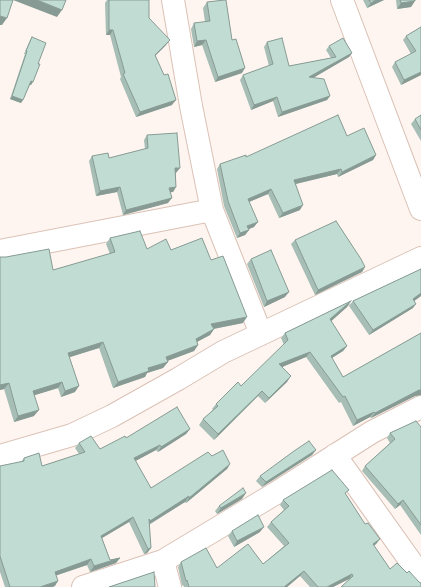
<!DOCTYPE html>
<html>
<head>
<meta charset="utf-8">
<style>
  body { margin:0 }
  canvas { display:block; background:#fff5f0 }
</style>
</head>
<body>
<canvas width="421" height="587"></canvas>
<script>
const ctx = document.querySelector('canvas').getContext('2d');
ctx.lineJoin = 'round';
const poly = rows => new Path2D(rows.map(r => 'M' + r).join(''));
function trace(path, color, width, dash) { ctx.strokeStyle = color; ctx.lineWidth = width; ctx.lineCap = dash ? 'butt' : 'round'; ctx.setLineDash(dash || []); ctx.stroke(path); }
function paint(path, color) { ctx.fillStyle = color; ctx.fill(path, 'evenodd'); }
const street = poly([
  [173,0,191,106,212,210,261,334],
  [342,0,421,209],
  [0,251,212,210],
  [335,455,421,576],
  [0,456,72,435,112,416,178,379,223,352,421,258],
  [163,561,170,587],
  [83,587,163,561,276,493,372,432,421,407]
]);
const wall = poly([
  [107,0,149,0,149,18,166,45,155,56,172,105,136,117,120,79,121,77,110,35,106,35,105,3],
  [363,0,384,0,367,8],
  [396,0,415,0,411,7,397,9],
  [207,2,232,40,242,73,215,82,202,45,194,47,191,29,194,23,205,22,203,8],
  [421,27,421,75,401,85,392,67,395,62,411,54,403,40,406,36],
  [32,37,38,64,31,85,30,85,21,103,10,99,25,54,24,54,30,40],
  [267,42,289,66,331,58,326,50,329,46,352,53,349,57,313,78,330,96,327,100,278,117,273,101,251,110,240,80,243,75,269,66,264,47],
  [421,115,421,141,411,124,415,119],
  [147,135,176,173,176,187,173,192,170,192,168,203,123,215,117,192,96,196,89,161,92,156,109,158,145,149,144,140],
  [347,136,376,155,373,160,338,177,337,174,296,184,300,210,279,218,268,194,249,202,254,227,249,229,249,230,245,235,237,238,224,206,217,169,220,164,246,157],
  [110,238,147,249,171,250,211,260,243,323,214,329,210,335,197,342,198,345,194,351,167,361,168,362,163,368,147,373,145,377,113,388,99,348,69,357,75,392,61,397,58,388,34,395,34,416,14,422,4,389,0,390,0,257,53,270,110,254,106,244],
  [295,240,365,267,362,272,315,295,291,244],
  [251,259,285,297,264,307,247,264],
  [421,269,421,296,414,301,413,308,369,335,349,306,353,301],
  [351,301,347,307,331,321,347,346,343,351,332,358,343,377,421,333,421,395,415,396,371,418,370,417,353,426,341,402,339,403,306,357,282,367,287,382,265,403,258,396,214,440,199,425,203,419,213,410,212,409,216,404,241,386,284,345,281,338,285,333],
  [421,427,421,535,400,505,395,509,362,471,365,466,390,443,387,438,390,433],
  [190,429,186,434,158,452,156,450,135,461,151,488,212,456,230,464,227,469,186,503,185,502,149,525,151,548,147,553,144,554,129,522,102,538,110,560,120,558,116,563,90,572,87,565,56,575,55,586,52,587,5,587,0,572,0,466,21,462,24,458,42,466,79,454,75,448,79,443,100,449,126,438],
  [316,450,312,455,262,487,256,481,260,476],
  [345,495,365,524,380,539,376,544,374,546,390,569,407,573,419,582,349,580,349,579,333,587,310,587,300,576,287,587,184,587,183,585,182,586,178,567,181,562,217,568,263,564,284,546,267,527,271,522,284,510,280,505,283,500],
  [242,499,217,514,215,511,219,506],
  [232,531,260,532,234,547,228,536]
]);
const shadedWall = poly([
  [13,0,37,0,62,10,57,17],
  [376,0,384,0,367,8,371,3],
  [415,1,411,7,397,9,401,3],
  [0,16,7,18,2,25,0,25],
  [109,30,113,30,110,35,106,35],
  [170,40,166,45,151,60,155,55],
  [206,40,202,45,194,47,197,41],
  [352,53,349,57,306,82,309,77],
  [245,68,242,73,215,82,218,77],
  [421,72,421,75,401,85,404,80],
  [31,81,33,82,31,85,29,84],
  [12,96,23,100,21,103,10,99],
  [330,96,327,100,278,117,282,112],
  [277,97,273,101,251,110,254,105],
  [176,100,172,105,136,117,140,112],
  [376,155,373,160,338,177,342,172],
  [175,168,180,168,176,173,172,173],
  [341,169,337,174,291,185,294,180],
  [120,187,117,192,96,196,100,191],
  [176,187,173,192,165,193,169,188],
  [271,189,268,194,244,204,248,199],
  [172,198,168,203,123,215,126,210],
  [303,205,300,210,279,218,283,213],
  [258,222,254,227,244,231,247,226],
  [249,230,245,235,237,238,240,233],
  [365,267,362,272,315,295,318,290],
  [289,292,285,297,264,307,267,301],
  [421,293,421,296,410,304,413,299],
  [351,301,347,307,327,325,330,319],
  [416,304,413,308,369,335,373,330],
  [247,317,243,323,207,330,211,324],
  [214,329,210,335,191,345,196,339],
  [103,342,99,348,64,359,68,353],
  [198,345,194,351,162,363,166,357],
  [347,346,343,351,327,361,331,356],
  [310,352,306,357,275,370,279,364],
  [168,362,163,368,147,373,145,377,113,388,118,382,148,368],
  [291,376,287,382,265,403,269,398],
  [62,382,58,388,29,397,33,391],
  [9,383,4,389,0,390,0,385],
  [79,386,75,392,61,397,65,391],
  [419,390,421,390,421,395,415,396,371,418,375,413],
  [262,391,258,396,214,440,218,434],
  [39,410,34,416,14,422,18,416],
  [374,412,370,417,353,426,357,420],
  [190,429,186,434,158,452,161,447],
  [160,445,156,450,130,464,134,458],
  [316,450,312,455,262,487,266,482],
  [230,464,227,469,186,503,189,498],
  [246,493,242,499,217,514,221,508],
  [189,496,185,502,146,526,150,521],
  [403,500,400,505,395,509,398,504],
  [133,517,129,522,97,541,101,536],
  [264,527,260,532,234,547,237,541],
  [380,539,376,544,369,549,373,544],
  [151,548,147,553,144,554,148,549],
  [120,558,116,563,90,572,94,566],
  [91,559,87,565,52,577,55,572],
  [304,571,300,576,287,587,284,587],
  [352,574,349,579,333,587,327,587],
  [58,581,55,586,52,587,40,587]
]);
const building = poly([
  [0,0,13,0,7,18,0,16,0,0],
  [37,0,66,0,62,10,37,0],
  [109,0,149,0,149,18,170,40,155,55,164,75,168,74,176,100,140,112,123,74,125,73,113,30,109,30,109,0],
  [224,0,226,0,232,40,236,39,245,68,218,77,206,40,197,41,194,23,210,21,207,2,224,0],
  [369,0,376,0,371,3,369,0],
  [400,0,415,0,415,1,401,3,400,0],
  [421,27,421,72,404,80,395,62,416,51,406,36,421,27],
  [32,37,46,43,38,64,40,64,33,82,31,81,23,100,12,96,27,51,26,51,32,37],
  [282,38,289,66,336,57,329,46,343,38,352,53,309,77,324,79,330,96,282,112,277,97,254,105,243,75,273,64,267,42,282,38],
  [338,115,347,136,364,128,376,155,342,172,341,169,294,180,303,205,283,213,271,189,248,199,258,222,247,226,249,230,240,233,228,201,220,164,246,155,246,157,338,115],
  [421,115,421,130,415,119,421,115],
  [177,133,180,168,175,168,176,187,169,188,172,198,126,210,120,187,100,191,92,156,108,153,109,158,148,148,147,135,177,133],
  [336,221,361,259,365,267,318,290,295,240,336,221],
  [140,231,147,249,166,239,171,250,202,238,211,260,223,256,247,317,211,324,214,329,196,339,198,345,166,357,168,362,148,368,149,371,118,382,103,342,68,353,79,386,65,391,62,382,33,391,39,410,18,416,9,383,0,385,0,257,6,257,49,249,53,270,115,252,110,238,140,231],
  [271,250,289,292,267,301,251,259,271,250],
  [421,269,421,293,413,299,416,304,373,330,353,301,421,269],
  [351,301,330,319,347,346,331,356,343,377,421,333,421,390,419,390,375,413,374,412,357,420,345,396,343,397,310,352,279,364,291,376,269,398,262,391,218,434,203,419,218,406,216,404,238,382,241,386,288,340,285,333,351,301],
  [177,407,190,429,161,447,160,445,134,458,151,488,208,452,212,456,223,450,230,464,189,498,189,496,150,521,149,519,151,548,148,549,133,517,101,536,110,560,120,558,94,566,91,559,55,572,58,581,40,587,10,587,0,556,0,466,24,461,24,458,39,453,42,466,85,452,79,443,91,436,100,449,125,436,126,438,177,407],
  [416,421,421,427,421,525,403,500,398,504,365,466,395,439,390,433,416,421],
  [309,441,316,450,266,482,260,476,294,451,309,441],
  [332,470,349,490,345,493,365,524,368,523,380,539,373,544,390,569,397,563,407,573,409,571,419,582,421,583,421,587,341,587,353,576,352,574,327,587,318,587,304,571,284,587,189,587,187,580,186,581,181,562,206,548,217,568,248,544,263,564,289,543,271,522,289,506,283,500,332,470],
  [243,488,246,493,221,508,219,506,243,488],
  [258,515,264,527,237,541,232,531,258,515],
  [154,572,155,587,109,587,154,572]
]);
trace(street, '#dac2b6', 24);
trace(street, '#fff', 22);
paint(wall, '#a6beb5');
paint(shadedWall, '#879b94');
paint(building, '#c1ddd3');
trace(building, '#879b94', 1);
</script>
</body>
</html>
